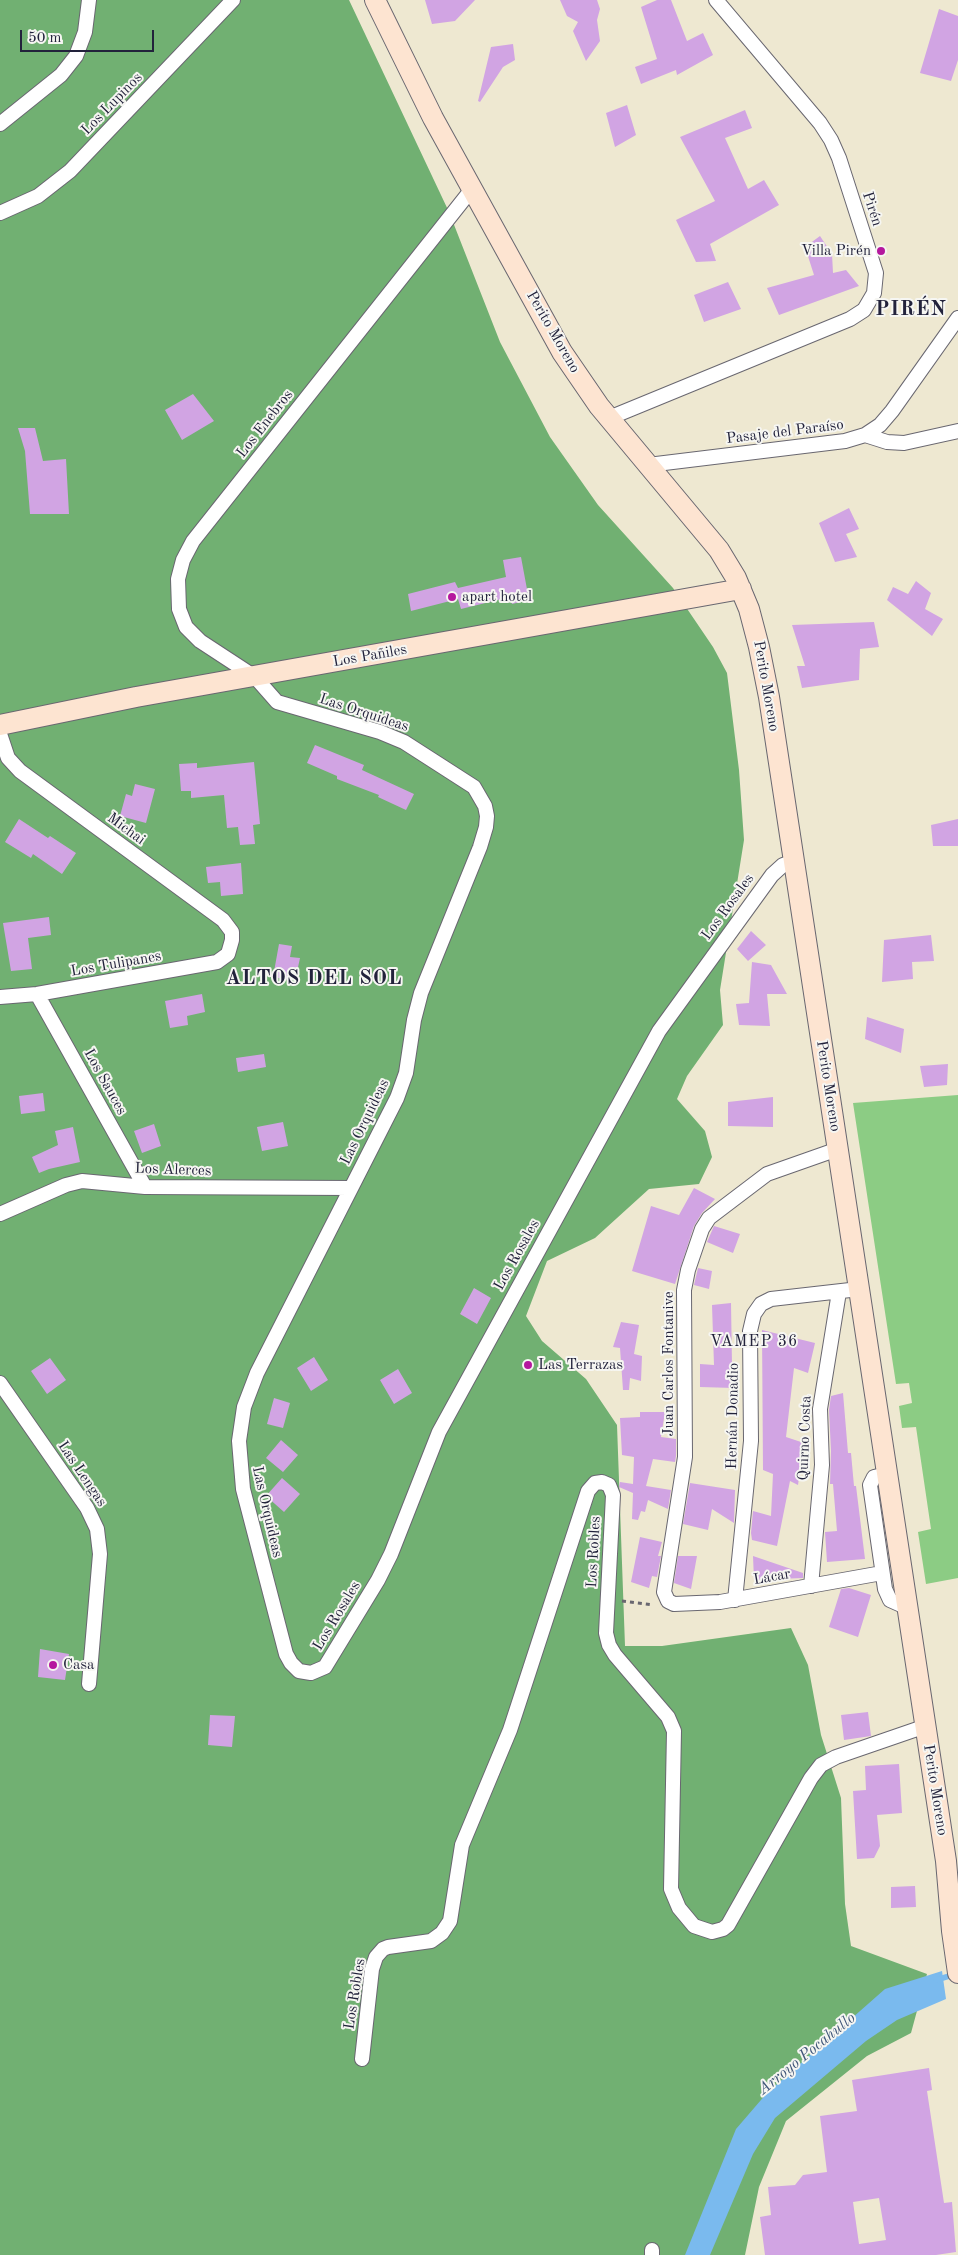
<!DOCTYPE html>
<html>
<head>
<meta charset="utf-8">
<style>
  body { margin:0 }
  #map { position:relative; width:958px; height:2255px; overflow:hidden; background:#eee8d1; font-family:"Old Standard TT",serif }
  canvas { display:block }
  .scale { position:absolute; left:20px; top:30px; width:134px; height:22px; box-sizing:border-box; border:2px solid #22223b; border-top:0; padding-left:6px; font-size:15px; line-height:18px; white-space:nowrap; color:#22223b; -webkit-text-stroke:4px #f6f6f2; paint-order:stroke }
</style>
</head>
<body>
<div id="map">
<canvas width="958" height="2255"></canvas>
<div class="scale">50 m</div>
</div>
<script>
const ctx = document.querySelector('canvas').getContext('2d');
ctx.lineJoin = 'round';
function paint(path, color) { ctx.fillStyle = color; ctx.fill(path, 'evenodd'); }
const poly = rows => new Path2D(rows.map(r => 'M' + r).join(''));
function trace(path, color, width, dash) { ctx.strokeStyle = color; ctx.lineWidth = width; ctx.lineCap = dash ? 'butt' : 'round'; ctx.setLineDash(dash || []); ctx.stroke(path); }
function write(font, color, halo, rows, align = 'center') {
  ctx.font = font + ' "Old Standard TT",serif'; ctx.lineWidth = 4; ctx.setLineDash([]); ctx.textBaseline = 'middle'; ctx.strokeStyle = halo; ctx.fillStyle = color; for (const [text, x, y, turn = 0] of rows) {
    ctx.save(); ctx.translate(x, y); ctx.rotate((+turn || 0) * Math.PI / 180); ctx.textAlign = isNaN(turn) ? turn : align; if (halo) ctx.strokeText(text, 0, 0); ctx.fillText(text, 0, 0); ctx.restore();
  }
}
const green = poly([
  [958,1095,958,1578,926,1584,918,1532,931,1529,916,1427,902,1428,899,1406,912,1403,909,1383,896,1384,853,1103]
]);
const forest = poly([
  [0,0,349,0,449,212,500,342,550,437,598,505,673,588,713,647,727,673,739,770,744,840,720,990,723,1025,687,1076,677,1099,705,1131,712,1157,699,1184,649,1189,595,1238,547,1261,526,1316,542,1341,586,1379,617,1425,625,1646,662,1646,791,1628,808,1665,821,1735,841,1798,845,1904,851,1946,927,1974,911,2033,867,2056,786,2121,759,2187,745,2255,0,2255]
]);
const water = poly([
  [942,1971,946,1999,897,2020,866,2041,775,2118,753,2154,710,2255,685,2255,736,2129,767,2093,885,1989]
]);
const stream = poly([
  [936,1980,956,1974]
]);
const building = poly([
  [425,0,475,0,455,21,432,24],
  [560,0,597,0,600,9,597,20,600,41,586,61,573,31,578,22,567,16],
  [657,0,671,0,687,41,703,33,713,55,677,75,676,70,641,84,635,67,657,59,641,7],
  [939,9,958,16,958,60,951,81,920,73],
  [513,44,515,60,503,67,480,102,478,101,491,47],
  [627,105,636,135,615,147,606,113],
  [745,110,752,128,725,138,748,189,764,180,779,205,710,244,716,261,696,262,676,220,715,201,680,137],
  [820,236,832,254,833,273,846,270,859,286,779,315,767,288,814,275,805,247],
  [728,282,741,309,704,322,694,295],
  [193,394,214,421,182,440,165,410],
  [18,428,35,428,43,461,66,459,69,514,30,514,25,451],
  [849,508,859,529,846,534,857,557,835,562,819,523],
  [521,557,529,600,512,604,510,597,461,609,458,599,411,611,408,594,455,582,458,588,506,577,503,560],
  [916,581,931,593,925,609,943,619,932,636,887,600,893,587,908,594],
  [874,622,879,647,860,649,859,680,802,688,797,666,805,666,792,625],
  [315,745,364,765,362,770,414,794,406,810,378,797,379,795,337,779,337,776,307,763],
  [254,762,260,824,253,825,255,844,240,845,238,827,227,828,224,795,191,798,191,791,181,791,179,764,197,763,197,768],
  [135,784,155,789,146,823,120,816,126,794,132,796],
  [19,819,48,838,50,836,76,853,62,874,33,854,31,858,5,842],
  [958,819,958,846,933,846,931,825],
  [241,863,243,894,221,896,220,882,208,883,206,867],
  [49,917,51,935,28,938,32,969,11,971,3,923],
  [751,931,766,945,748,961,737,949],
  [931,935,934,961,912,962,913,979,882,982,884,940],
  [279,944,292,946,290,957,300,958,297,972,292,971,290,980,273,977],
  [752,962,771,965,787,994,767,994,770,1026,739,1025,736,1004,749,1003],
  [202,994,205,1012,187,1016,188,1025,170,1028,165,1001],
  [867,1017,904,1029,901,1053,865,1039],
  [264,1054,266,1067,238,1072,236,1058],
  [948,1064,947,1085,924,1087,920,1066],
  [43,1093,45,1111,21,1114,19,1096],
  [773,1097,773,1127,728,1126,728,1102],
  [283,1122,288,1146,262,1151,257,1127],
  [154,1124,161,1146,142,1153,134,1131],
  [73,1127,80,1162,49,1169,39,1173,32,1157,58,1145,55,1131],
  [694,1188,715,1199,702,1213,694,1226,675,1284,632,1271,651,1206,679,1215],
  [714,1226,740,1234,733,1253,707,1242],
  [698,1268,712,1271,709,1289,694,1285],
  [474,1288,491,1298,477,1324,460,1314],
  [731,1303,732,1365,734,1388,700,1387,700,1364,714,1365,712,1305],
  [621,1322,639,1325,634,1354,642,1356,641,1381,630,1378,629,1390,623,1390,620,1348,613,1347],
  [762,1330,815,1343,808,1373,794,1368,786,1437,804,1443,798,1485,790,1481,777,1546,752,1540,751,1533,753,1511,771,1516,773,1474,763,1470],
  [314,1357,328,1380,311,1391,297,1368],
  [50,1358,66,1380,47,1394,31,1371],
  [398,1369,412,1393,394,1404,380,1380],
  [843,1393,848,1453,851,1453,854,1486,856,1486,865,1559,827,1562,825,1532,837,1531,833,1484,830,1484,831,1451,829,1410,831,1396],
  [274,1398,290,1403,283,1428,267,1424],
  [640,1412,665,1412,661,1437,676,1439,676,1456,675,1462,653,1459,646,1486,671,1490,668,1509,648,1500,645,1512,641,1511,638,1520,632,1519,633,1493,619,1487,620,1482,633,1484,634,1457,622,1455,620,1418,640,1417],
  [281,1440,298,1455,283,1472,266,1458],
  [282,1478,300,1494,284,1512,266,1496],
  [690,1483,735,1490,734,1523,712,1509,708,1530,683,1524],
  [640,1537,662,1542,658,1556,661,1556,657,1577,652,1576,649,1588,631,1582],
  [678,1556,697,1556,691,1589,674,1583],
  [753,1556,803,1573,803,1578,754,1580],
  [849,1588,871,1595,858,1637,829,1627,841,1589],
  [40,1649,69,1654,65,1680,38,1677],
  [868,1712,871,1736,844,1740,841,1715],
  [210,1715,235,1716,232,1747,208,1745],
  [899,1764,902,1813,877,1815,880,1846,874,1858,857,1859,853,1791,866,1790,865,1766],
  [915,1886,916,1907,891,1908,891,1887],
  [929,2068,932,2090,927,2091,944,2203,952,2202,956,2252,936,2255,765,2255,760,2217,771,2215,768,2187,795,2185,803,2175,827,2172,820,2116,857,2111,852,2080],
  [879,2198,886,2240,859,2244,853,2202]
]);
const path = poly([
  [622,1601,653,1605]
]);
const street = poly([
  [0,124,61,75,76,56,85,32,89,0],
  [472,189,193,541,183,560,178,579,179,609,186,627,200,641,255,677,277,702,380,732,404,742,474,787,485,806,487,816,486,827,480,847,421,993,414,1020,406,1073,397,1098,257,1373,244,1407,239,1441,243,1489,286,1654,291,1663,299,1671,311,1673,325,1667,378,1580,391,1554,439,1432,659,1031,772,875,783,865,794,861],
  [0,213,38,196,70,171,233,0],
  [609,418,850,319,864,310,874,293,876,273,839,158,831,140,820,123,716,0],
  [865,435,887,442,904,443,958,431],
  [648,465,845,441,865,435,880,425,892,411,958,318],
  [0,734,8,758,20,771,223,920,232,932,232,940,228,954,217,962,37,994,0,997],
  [37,994,145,1187],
  [838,1149,767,1174,709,1218,702,1229,688,1270,684,1290,685,1457,664,1592,668,1601,674,1604,720,1602,882,1573],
  [0,1214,66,1185,82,1181,145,1187,351,1188],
  [0,1383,87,1508,97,1529,100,1554,89,1684],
  [887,1474,874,1477,870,1485,885,1589,890,1600,908,1608],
  [811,1586,822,1465,820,1409,839,1292],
  [735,1600,751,1441,750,1331,754,1314,761,1304,771,1299,859,1289],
  [362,2059,372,1969,376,1957,383,1949,388,1947,431,1941,442,1933,450,1921,462,1845,510,1730,588,1491,595,1483,602,1482,609,1485,613,1495,606,1633,609,1645,615,1655,668,1717,674,1731,671,1889,679,1908,694,1926,712,1932,723,1929,728,1925,811,1778,821,1765,836,1757,926,1726],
  [652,2255,652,2250]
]);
const secondary = poly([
  [375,0,433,118,562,352,599,406,719,550,736,578,749,609,759,647,769,697,946,1861,952,1931,958,1973],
  [0,725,136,697,741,589]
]);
const markers = [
  [881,251,5,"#b5179e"],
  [452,597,5,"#b5179e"],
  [528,1365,5,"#b5179e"],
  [53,1665,5,"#b5179e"]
];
const streetNames = [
  ["Los Lupinos",112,104,-46],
  ["Pirén",872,209,72],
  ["Perito Moreno",553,332,60],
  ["Los Enebros",265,424,-52],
  ["Pasaje del Paraíso",785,432,-7],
  ["Los Pañiles",370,656,-10],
  ["Perito Moreno",766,686,80],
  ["Las Orquideas",364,713,18],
  ["Michai",126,829,36],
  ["Los Rosales",728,907,-54],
  ["Los Tulipanes",116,964,-10],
  ["Los Sauces",105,1082,61],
  ["Perito Moreno",828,1086,81],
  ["Las Orquideas",365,1122,-64],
  ["Los Alerces",173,1170,2],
  ["Los Rosales",517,1255,-61],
  ["Juan Carlos Fontanive",669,1364,-90],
  ["Hernán Donadio",733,1416,-89],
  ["Quirno Costa",805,1438,-88],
  ["Las Lengas",82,1474,56],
  ["Las Orquideas",267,1512,77],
  ["Los Robles",594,1552,-87],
  ["Lácar",772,1577,-10],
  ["Los Rosales",337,1616,-59],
  ["Perito Moreno",935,1790,81],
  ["Los Robles",355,1994,-81]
];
const poiNames = [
  ["Villa Pirén",871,251,"right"],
  ["apart hotel",462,597],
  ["Las Terrazas",538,1365],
  ["Casa",63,1665]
];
const neighbourhoodNames = [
  ["VAMEP 36",754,1342]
];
const waterNames = [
  ["Arroyo Pocahullo",807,2054,-39]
];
const districtNames = [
  ["PIRÉN",911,310],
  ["ALTOS DEL SOL",314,979]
];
paint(green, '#8ccc84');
paint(forest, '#71b072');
paint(water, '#7abaee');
trace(stream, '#7abaee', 5.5);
paint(building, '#d1a4e3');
trace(street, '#696770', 16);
trace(secondary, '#696770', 22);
trace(path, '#696770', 3, [4, 4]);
trace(street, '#fff', 14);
trace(secondary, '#fde4d1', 20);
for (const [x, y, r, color] of markers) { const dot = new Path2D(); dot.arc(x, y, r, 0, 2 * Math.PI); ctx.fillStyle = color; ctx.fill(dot); trace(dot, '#f6f6f2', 2); }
write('15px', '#22223b', '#f6f6f2', streetNames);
write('15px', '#22223b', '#f6f6f2', poiNames, 'left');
ctx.letterSpacing = '1px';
write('16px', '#22223b', '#f6f6f2', neighbourhoodNames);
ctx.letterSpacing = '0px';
write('italic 16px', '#41577a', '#f6f6f2', waterNames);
ctx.letterSpacing = '1px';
write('bold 20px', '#22223b', '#f6f6f2', districtNames);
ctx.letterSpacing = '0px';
</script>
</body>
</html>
